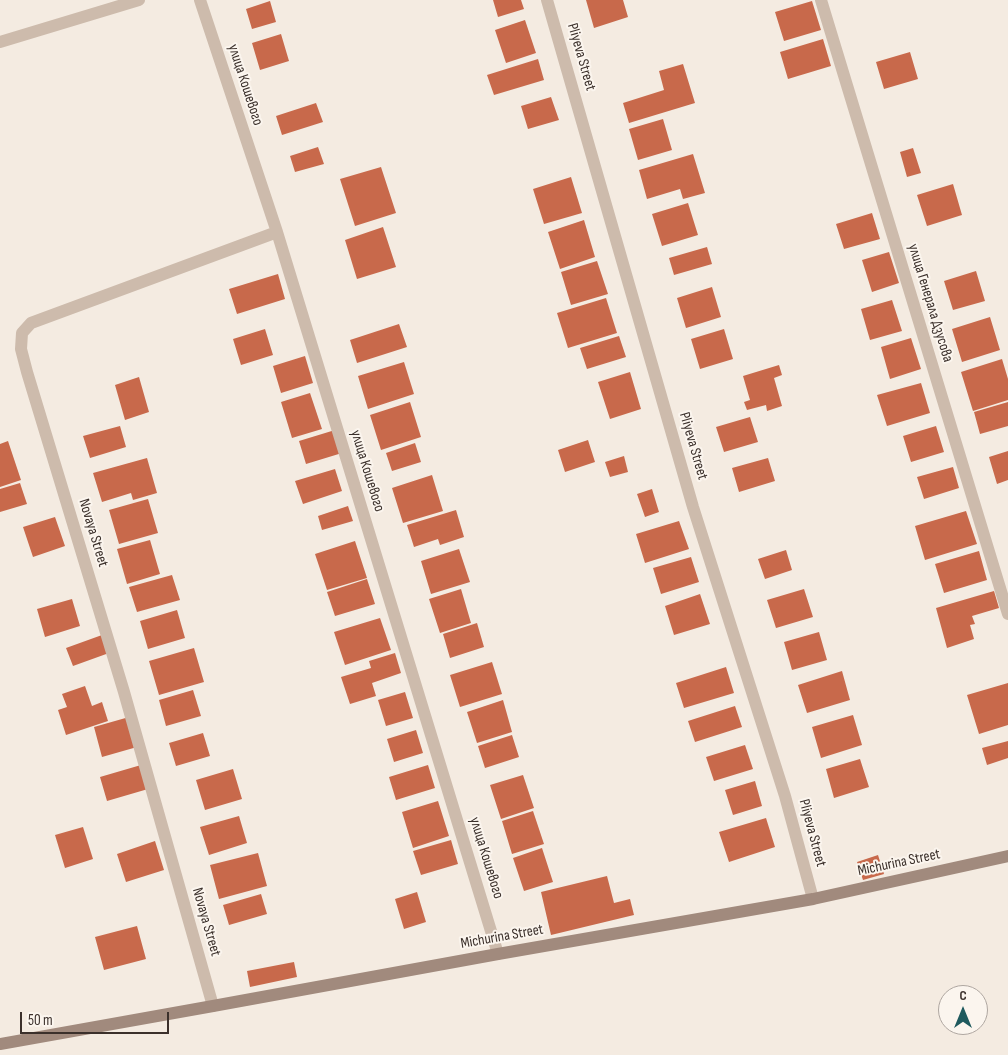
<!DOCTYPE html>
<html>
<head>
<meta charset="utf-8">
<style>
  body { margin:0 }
  #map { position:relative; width:1008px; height:1055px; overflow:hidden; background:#f4ebe1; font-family:"Sofia Sans Condensed",sans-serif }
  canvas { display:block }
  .north { position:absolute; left:938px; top:985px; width:50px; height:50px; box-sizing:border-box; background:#fbf5ee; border:1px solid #aea6a0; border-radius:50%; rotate:0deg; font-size:14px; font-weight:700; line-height:20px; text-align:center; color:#3b302b }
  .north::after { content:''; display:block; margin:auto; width:18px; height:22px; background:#1f5a5e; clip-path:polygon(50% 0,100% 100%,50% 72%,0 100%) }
  .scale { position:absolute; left:20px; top:1012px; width:149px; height:22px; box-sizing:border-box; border:2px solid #3b302b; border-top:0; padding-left:6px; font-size:15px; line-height:18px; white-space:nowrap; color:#3b302b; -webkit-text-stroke:4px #fbf5ee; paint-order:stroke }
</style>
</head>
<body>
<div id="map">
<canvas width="1008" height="1055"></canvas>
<div class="north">С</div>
<div class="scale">50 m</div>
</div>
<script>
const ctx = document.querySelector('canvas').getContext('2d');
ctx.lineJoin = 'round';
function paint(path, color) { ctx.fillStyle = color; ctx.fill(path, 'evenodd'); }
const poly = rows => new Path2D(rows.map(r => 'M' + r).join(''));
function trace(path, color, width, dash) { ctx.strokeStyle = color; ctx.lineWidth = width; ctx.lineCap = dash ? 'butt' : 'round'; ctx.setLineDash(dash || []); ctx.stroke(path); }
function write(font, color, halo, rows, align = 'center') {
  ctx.font = font + ' "Sofia Sans Condensed",sans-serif'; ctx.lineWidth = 4; ctx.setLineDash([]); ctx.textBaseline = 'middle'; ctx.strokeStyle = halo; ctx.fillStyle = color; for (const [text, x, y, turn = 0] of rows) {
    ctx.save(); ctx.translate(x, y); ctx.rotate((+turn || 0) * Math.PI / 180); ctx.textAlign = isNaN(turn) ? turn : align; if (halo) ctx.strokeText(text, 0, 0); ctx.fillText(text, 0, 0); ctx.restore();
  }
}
const building = poly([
  [493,0,521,0,524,9,498,17],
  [586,0,623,0,628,17,594,28],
  [270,1,276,22,252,29,246,9],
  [812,1,821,30,784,41,775,12],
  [525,20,536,53,506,63,495,30],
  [281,34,289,61,260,70,252,43],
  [823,39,831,66,788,79,780,52],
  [910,52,918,79,884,89,876,62],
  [538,59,544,80,494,95,487,75],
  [683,64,695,103,629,123,623,103,664,90,659,71],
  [551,97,559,120,528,129,521,106],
  [316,103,323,122,282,135,276,116],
  [663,119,672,150,638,160,629,129],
  [318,147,324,164,295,172,290,156],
  [913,148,921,173,907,177,900,152],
  [693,154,705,193,683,199,680,189,647,199,639,170],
  [381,167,396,213,355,226,340,179],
  [571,177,582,213,544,224,533,189],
  [953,184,962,215,927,226,917,195],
  [688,203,698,235,662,246,652,214],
  [872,213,880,239,844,249,836,224],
  [584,220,595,257,560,269,548,232],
  [383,227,396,267,357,279,345,240],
  [707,247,712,264,674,275,669,258],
  [889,252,899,283,872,292,862,260],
  [597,261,608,294,571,305,561,272],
  [976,271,985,301,953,310,944,281],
  [278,274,285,299,237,314,229,289],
  [712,287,721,317,686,328,677,298],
  [606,298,617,333,568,348,557,313],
  [892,300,902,331,870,340,861,309],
  [990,317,1000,350,962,362,952,329],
  [399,324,407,347,357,363,350,340],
  [265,329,273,355,241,365,233,339],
  [724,329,733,359,700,369,691,339],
  [619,336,626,357,587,369,580,348],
  [911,338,921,369,890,379,881,347],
  [305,356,313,383,281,393,273,366],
  [1002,359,1008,379,1008,400,973,411,961,372],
  [404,362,414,394,368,409,358,376],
  [779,365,782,375,774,378,782,406,767,411,766,405,747,410,744,402,750,400,743,376],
  [630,372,641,409,610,419,598,382],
  [139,377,149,412,125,420,115,385],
  [921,383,930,413,887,426,877,395],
  [310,393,322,429,292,438,281,402],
  [410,402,421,437,381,450,370,415],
  [1008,402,1008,426,980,434,974,412],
  [750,417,758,442,724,452,716,427],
  [120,426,126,447,90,458,83,436],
  [936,426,944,452,911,462,903,436],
  [335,430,342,453,306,464,299,441],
  [588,440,595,462,565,472,558,450],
  [8,441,21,480,0,487,0,444],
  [415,443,421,462,392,471,386,453],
  [1008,451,1008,480,997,484,989,457],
  [624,456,628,472,610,477,605,462],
  [147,458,157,493,133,500,131,493,102,502,93,473],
  [768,458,775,481,739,492,732,468],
  [953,467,959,488,924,499,917,477],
  [335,469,342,491,303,504,295,481],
  [432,475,443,511,403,523,392,488],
  [20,483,27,504,0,512,0,489],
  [652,489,659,512,645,517,637,494],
  [148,499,158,533,119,544,109,510],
  [348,506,353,521,322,530,318,516],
  [456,510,464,537,440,545,438,539,414,547,407,525],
  [966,511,977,544,925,560,915,526],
  [55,517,65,546,33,557,23,527],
  [679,521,689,549,645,563,636,534],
  [150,540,160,574,127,584,117,549],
  [355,541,367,578,327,590,315,554],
  [459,549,470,582,431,594,421,561],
  [786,550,792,570,765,579,758,559],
  [979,551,987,580,944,593,935,564],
  [691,557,699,582,661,594,653,568],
  [172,575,180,600,137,612,129,587],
  [367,579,375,604,335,616,327,592],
  [461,589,471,623,440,633,429,599],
  [804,589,813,617,776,628,767,600],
  [994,591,999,608,972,616,975,624,970,625,974,639,947,648,936,608],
  [700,594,710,624,674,635,665,606],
  [72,599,80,626,45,637,37,609],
  [177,610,185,638,148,649,140,621],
  [380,618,391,650,345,665,334,632],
  [477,623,484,647,450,658,443,634],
  [819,632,827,660,792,670,784,642],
  [102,635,109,653,73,666,66,648],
  [194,648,204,682,159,695,149,661],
  [395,653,401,673,372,683,376,696,350,704,341,677,371,668,369,661],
  [492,662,502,694,460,707,450,675],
  [726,667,734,693,684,708,676,683],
  [842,671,850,700,807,713,798,685],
  [1008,683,1008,725,979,734,967,695],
  [85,686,92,706,102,702,108,721,66,735,58,710,67,707,62,694],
  [193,690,201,716,166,726,159,700],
  [405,692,413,718,386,726,378,700],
  [503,700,512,732,477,743,467,712],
  [735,706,742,727,695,742,688,721],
  [853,715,862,745,821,758,812,727],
  [129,717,137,747,102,757,94,727],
  [416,730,423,753,394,762,387,739],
  [203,733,210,756,176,766,169,743],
  [512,735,519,757,485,768,478,746],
  [1008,741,1008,758,987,765,982,748],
  [745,745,753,769,714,781,706,757],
  [860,759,869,787,834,798,826,769],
  [141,765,148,789,107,801,100,777],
  [428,765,435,788,396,800,389,777],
  [233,769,242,799,205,810,196,780],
  [523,775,534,808,501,819,490,785],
  [755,781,762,806,733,815,725,790],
  [438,801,449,836,413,848,402,812],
  [533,811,544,844,512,854,502,821],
  [239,816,247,843,209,855,200,827],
  [766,818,775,847,729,862,719,832],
  [83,827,93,859,65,868,55,835],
  [451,840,458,864,421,875,413,851],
  [155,841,164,870,126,882,117,854],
  [542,848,553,882,524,891,513,858],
  [258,853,267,886,219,899,210,865],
  [878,855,884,874,863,880,857,862],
  [607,876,614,903,630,899,634,915,551,935,541,892],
  [417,892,426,922,404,929,395,899],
  [261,894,267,914,229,925,223,905],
  [137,926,146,959,104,970,95,937],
  [294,962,297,977,250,987,247,971]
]);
const street = poly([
  [200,0,277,232,498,954],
  [547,0,693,507,785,796,813,899],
  [821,0,1008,614],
  [0,42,139,0],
  [213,1006,124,692,27,372,21,349,22,333,31,323,277,232]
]);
const secondary = poly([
  [0,1044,213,1006,498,954,813,899,1008,856]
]);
const streetNames = [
  ["Pliyeva Street",581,57,74],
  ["улица Кошевого",245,85,72],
  ["улица Генерала Дзусова",930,303,73],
  ["Pliyeva Street",693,446,74],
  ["улица Кошевого",367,471,73],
  ["Novaya Street",93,533,73],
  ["Pliyeva Street",812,833,75],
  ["улица Кошевого",486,858,73],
  ["Michurina Street",899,863,-12],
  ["Novaya Street",206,922,74],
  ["Michurina Street",502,937,-10]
];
paint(building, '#c8694b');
trace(street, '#cdbbac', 12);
trace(secondary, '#a18a7d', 12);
write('15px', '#3b302b', '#fbf5ee', streetNames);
</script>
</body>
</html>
